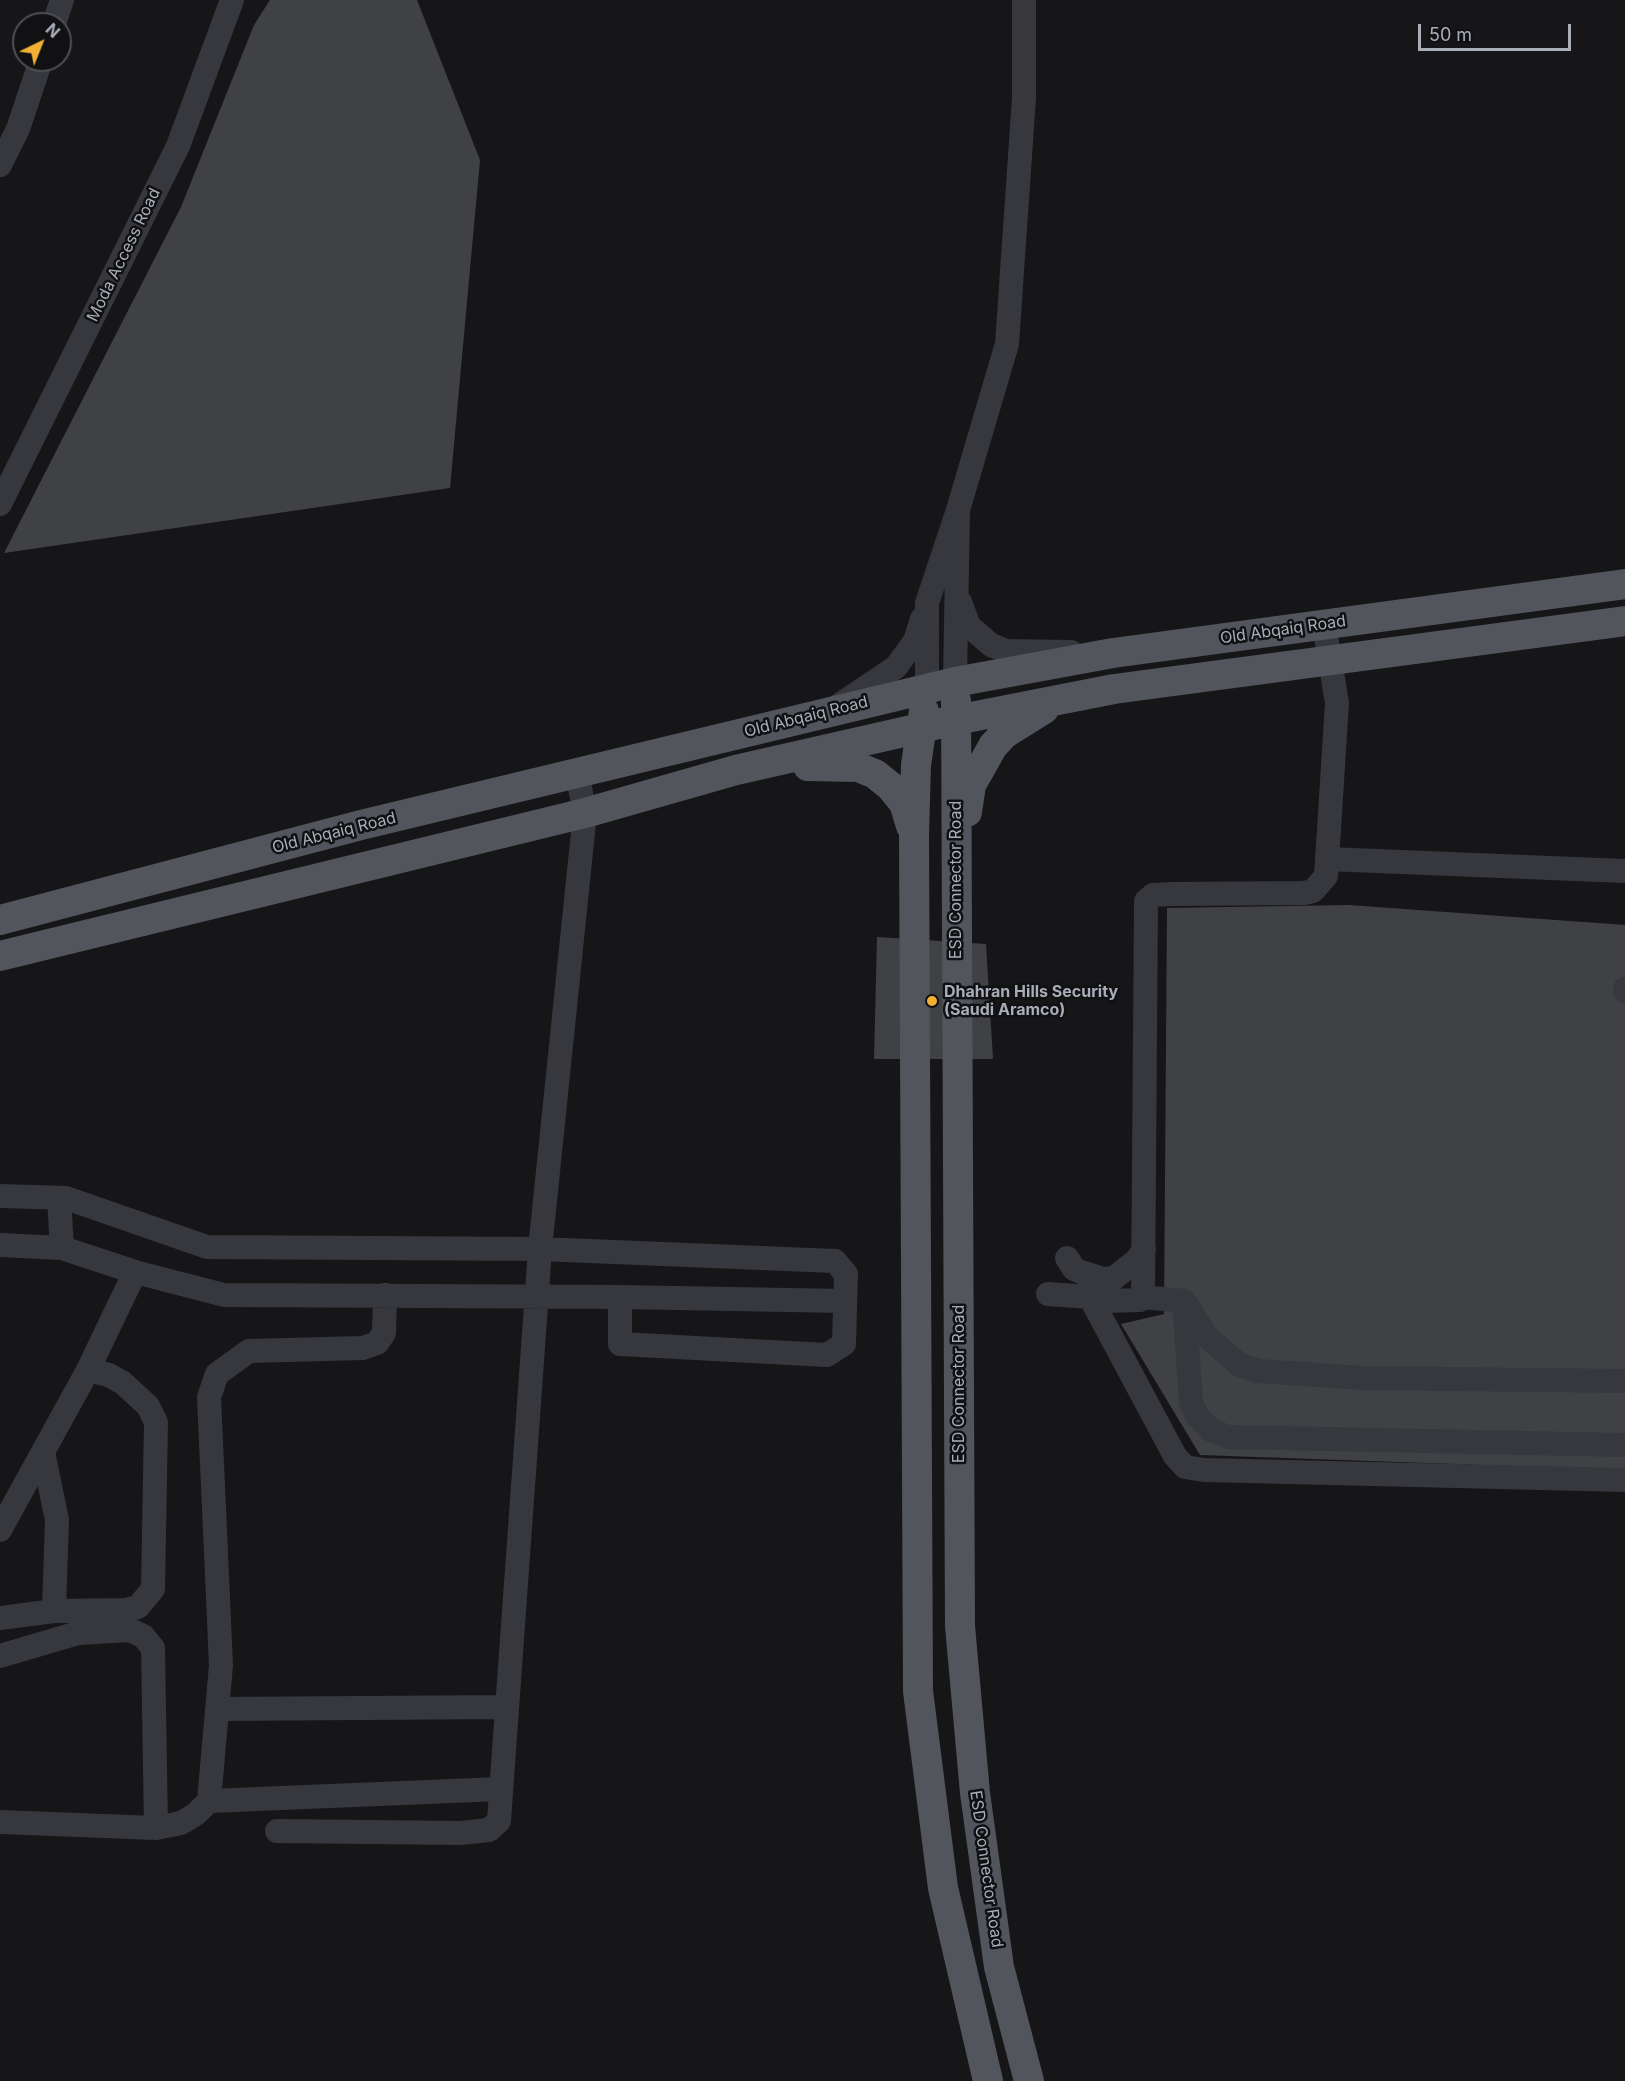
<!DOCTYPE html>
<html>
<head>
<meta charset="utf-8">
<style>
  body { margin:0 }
  #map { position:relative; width:1625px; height:2081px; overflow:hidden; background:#161618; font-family:Inter,sans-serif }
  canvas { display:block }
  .north { position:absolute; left:12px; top:12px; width:60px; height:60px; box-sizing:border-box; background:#111113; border:2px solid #4d4f55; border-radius:50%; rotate:43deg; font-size:16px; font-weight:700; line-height:24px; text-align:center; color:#a8adb8 }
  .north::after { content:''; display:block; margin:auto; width:21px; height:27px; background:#f2b134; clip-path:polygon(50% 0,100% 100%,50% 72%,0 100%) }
  .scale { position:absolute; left:1418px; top:24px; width:153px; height:27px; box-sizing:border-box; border:3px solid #a8adb8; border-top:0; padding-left:8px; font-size:18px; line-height:21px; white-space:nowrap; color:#a8adb8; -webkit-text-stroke:4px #111113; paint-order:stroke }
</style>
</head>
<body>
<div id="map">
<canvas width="1625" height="2081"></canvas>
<div class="north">N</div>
<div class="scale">50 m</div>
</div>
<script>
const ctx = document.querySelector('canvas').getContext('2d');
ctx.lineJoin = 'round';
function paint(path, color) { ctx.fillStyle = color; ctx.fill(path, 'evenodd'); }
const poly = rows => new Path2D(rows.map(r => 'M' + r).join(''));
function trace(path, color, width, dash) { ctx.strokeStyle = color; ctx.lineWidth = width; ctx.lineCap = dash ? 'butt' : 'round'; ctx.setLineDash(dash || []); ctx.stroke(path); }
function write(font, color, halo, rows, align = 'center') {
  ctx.font = font + ' Inter,sans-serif'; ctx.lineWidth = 5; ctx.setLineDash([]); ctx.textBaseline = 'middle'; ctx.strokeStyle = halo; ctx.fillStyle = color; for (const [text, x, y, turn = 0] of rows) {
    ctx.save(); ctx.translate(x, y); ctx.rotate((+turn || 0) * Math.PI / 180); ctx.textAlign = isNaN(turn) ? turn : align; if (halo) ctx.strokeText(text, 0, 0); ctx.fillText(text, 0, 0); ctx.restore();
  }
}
const building = poly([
  [270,0,417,0,480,160,450,488,4,553,181,207,254,25],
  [1349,905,1625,925,1625,1470,1200,1455,1121,1324,1164,1314,1167,908],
  [877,937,986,944,993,1059,874,1059]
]);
const minor = poly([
  [54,24,62,0],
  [0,165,18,129,41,60],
  [0,504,178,146,232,0],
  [958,510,1007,344,1024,98,1024,0],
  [960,602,969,626,991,645,1006,651,1071,652],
  [927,687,927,603,958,510,955,682],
  [838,706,896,667,915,641,922,619],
  [1327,859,1625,871],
  [1625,989,1625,991],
  [0,1196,66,1198,207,1247,540,1249,835,1261,846,1274,844,1344,827,1355,620,1344,620,1297,224,1295,135,1272,62,1248,0,1245],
  [59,1198,62,1248],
  [1067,1258,1074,1269,1081,1272,1103,1279,1114,1278,1137,1260,1144,1249],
  [1048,1294,1090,1297,1107,1301,1140,1300,1143,1297,1146,901,1153,895,1172,894,1304,893,1313,891,1326,876,1337,703,1324,624],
  [620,1297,845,1301],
  [1090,1297,1175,1456,1185,1467,1204,1470,1625,1480],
  [1143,1297,1184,1301,1207,1337,1240,1365,1258,1371,1363,1378,1625,1381],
  [1184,1301,1191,1402,1198,1417,1211,1430,1228,1437,1625,1445],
  [43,1452,57,1520,54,1611],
  [0,1530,88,1370],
  [0,1618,54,1611,126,1610,138,1607,153,1589,156,1422,148,1406,123,1383,109,1375,88,1370,135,1272],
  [0,1656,78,1633,130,1630,143,1636,153,1648,156,1828],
  [218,1709,506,1707],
  [209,1801,500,1789],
  [0,1822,156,1828,181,1823,196,1814,209,1801,221,1665,209,1397,217,1374,249,1351,363,1348,377,1343,384,1333,385,1295],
  [277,1831,461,1833,489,1830,499,1821,540,1249,585,813,577,773]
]);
const major = poly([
  [956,701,960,1626,975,1793,999,1967,1029,2081],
  [924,711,916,765,914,835,918,1691,943,1888,988,2081],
  [808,766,858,767,875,774,890,786,904,803,911,826],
  [967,812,971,785,993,746,1004,734,1044,709],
  [0,920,361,825,955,682,1113,653,1625,584],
  [0,956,585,813,736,770,956,720,1114,689,1625,621]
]);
const markers = [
  [932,1001,6,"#f2b134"]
];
const streetNames = [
  ["Moda Access Road",124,255,-64],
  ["Old Abqaiq Road",1283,630,-8],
  ["Old Abqaiq Road",806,717,-14],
  ["Old Abqaiq Road",334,833,-14],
  ["ESD Connector Road",956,880,-90],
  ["ESD Connector Road",959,1384,-90],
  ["ESD Connector Road",986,1869,82]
];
const poiNames = [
  ["Dhahran Hills Security",944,992],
  ["(Saudi Aramco)",944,1010]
];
paint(building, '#404145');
trace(minor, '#37383d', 24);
trace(major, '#53555c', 30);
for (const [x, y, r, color] of markers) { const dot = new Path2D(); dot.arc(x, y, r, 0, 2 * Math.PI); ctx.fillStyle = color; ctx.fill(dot); trace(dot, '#111113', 2); }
write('16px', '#a8adb8', '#111113', streetNames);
write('bold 16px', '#a8adb8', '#111113', poiNames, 'left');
</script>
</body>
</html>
